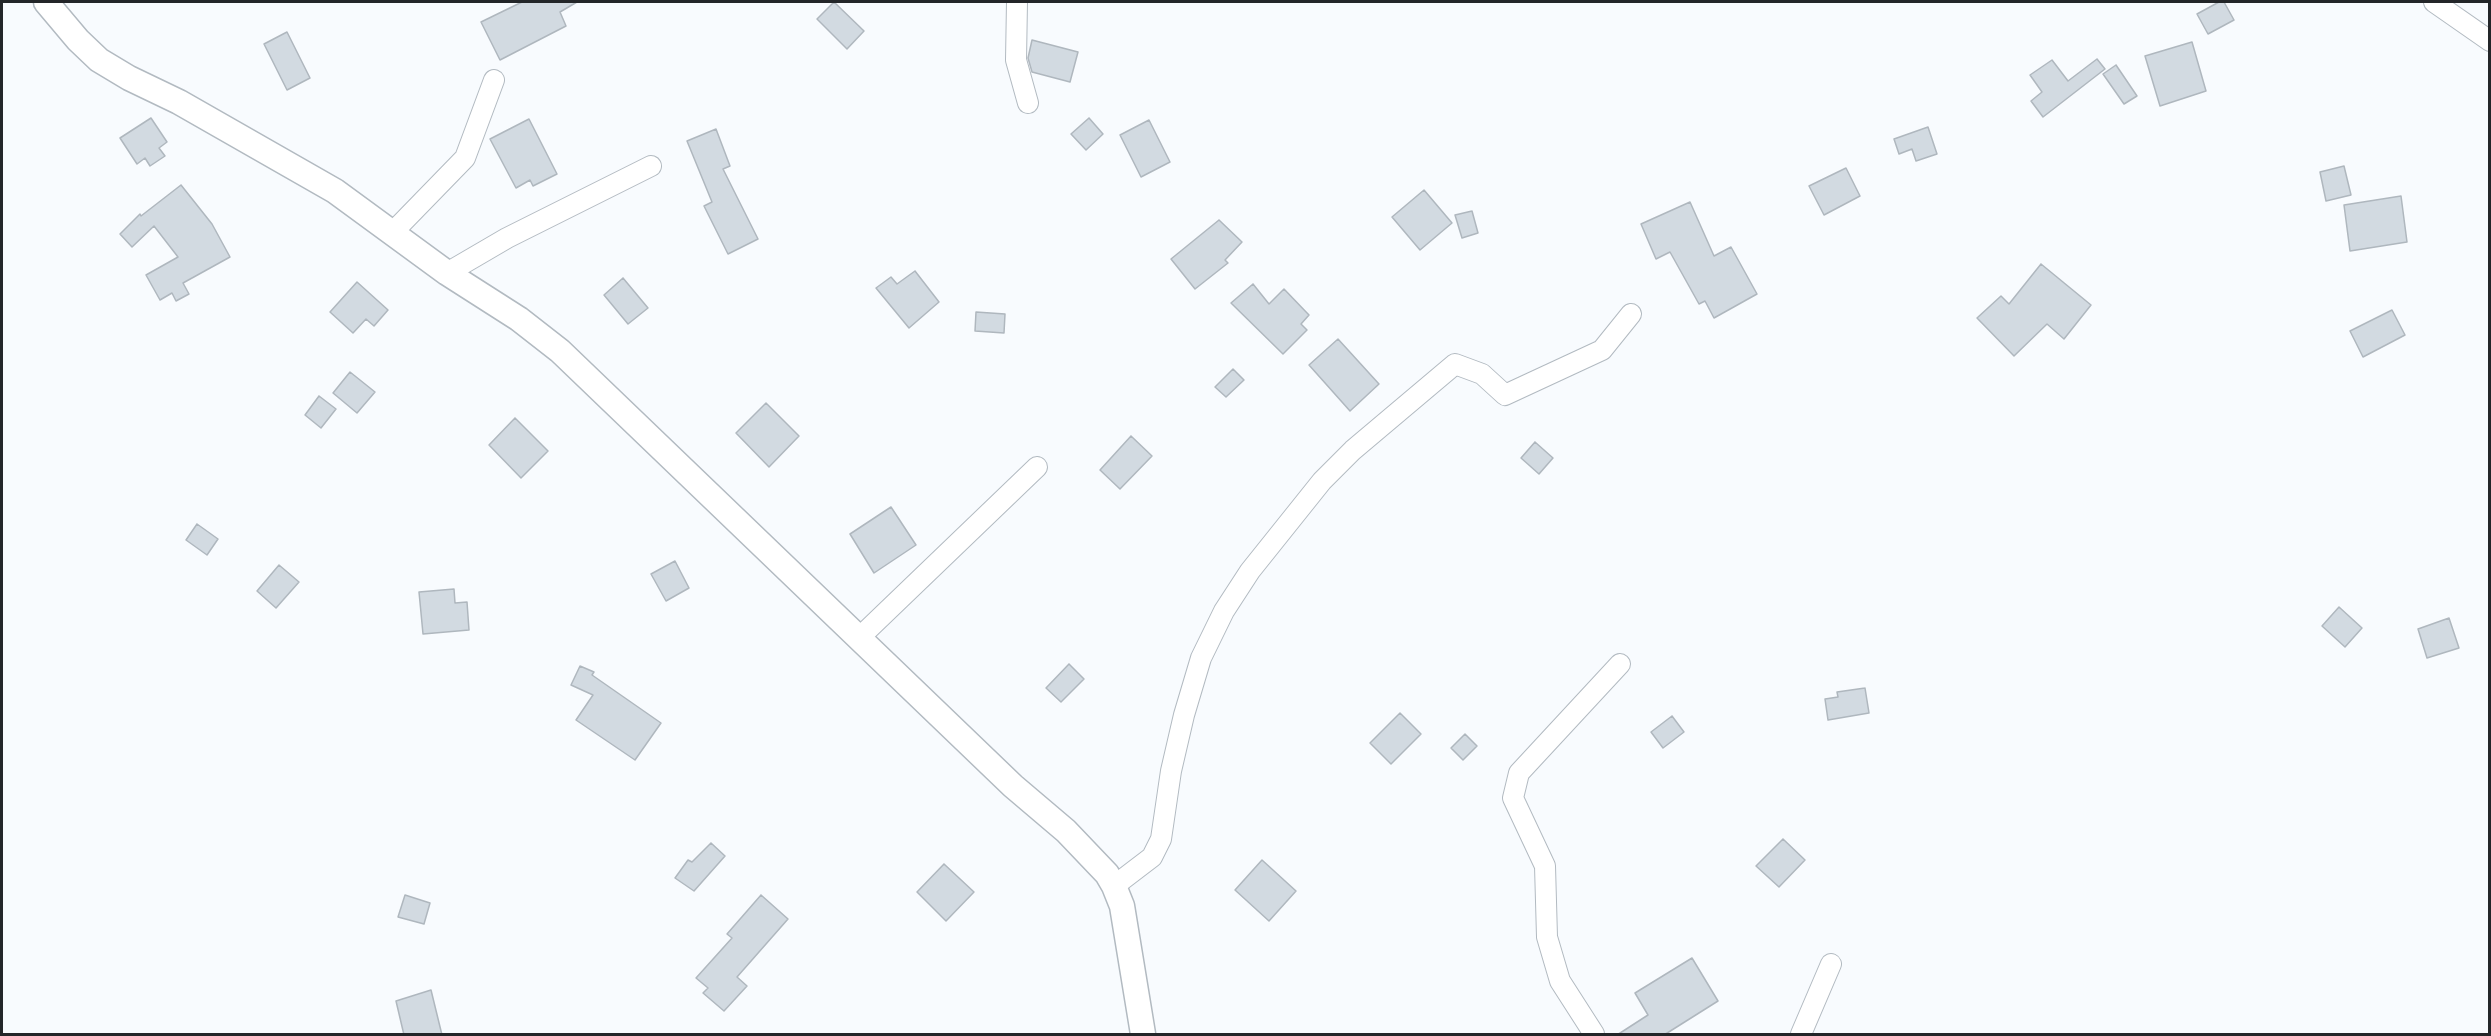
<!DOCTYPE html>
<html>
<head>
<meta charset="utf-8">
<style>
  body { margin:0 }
  #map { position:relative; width:2491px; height:1036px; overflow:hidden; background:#f8fbfe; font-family:Overpass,sans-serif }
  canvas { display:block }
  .frame { position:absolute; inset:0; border:3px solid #232629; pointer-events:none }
</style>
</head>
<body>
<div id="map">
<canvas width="2491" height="1036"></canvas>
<div class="frame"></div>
</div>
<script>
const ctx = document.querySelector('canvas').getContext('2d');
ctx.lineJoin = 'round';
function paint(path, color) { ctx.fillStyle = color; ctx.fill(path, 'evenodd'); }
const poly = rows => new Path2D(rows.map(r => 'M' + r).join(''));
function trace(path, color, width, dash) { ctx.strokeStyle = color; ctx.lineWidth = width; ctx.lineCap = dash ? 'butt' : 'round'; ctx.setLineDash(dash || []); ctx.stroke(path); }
const building = poly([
  [522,2,577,2,560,12,566,26,500,60,481,22,522,2],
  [834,2,864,31,847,49,817,19,834,2],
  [2219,2,2224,2,2234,20,2208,34,2197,14,2219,2],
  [287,32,310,78,287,90,264,44,287,32],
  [1032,40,1078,52,1070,82,1032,72,1028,58,1032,40],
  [2192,42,2206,91,2160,106,2145,56,2192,42],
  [2097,59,2105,69,2043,117,2031,101,2042,92,2030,75,2052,60,2068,81,2097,59],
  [2116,65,2137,96,2124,104,2103,74,2116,65],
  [151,118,167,142,159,148,165,156,150,166,145,158,137,164,120,138,151,118],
  [1089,118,1103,134,1086,150,1071,134,1089,118],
  [529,119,557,174,533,186,530,180,516,188,490,139,529,119],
  [1149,120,1170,162,1141,177,1120,135,1149,120],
  [1928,127,1937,154,1916,161,1912,149,1899,154,1894,139,1928,127],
  [716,129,730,166,723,169,758,239,728,254,704,206,712,202,687,141,716,129],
  [2344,166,2351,195,2326,201,2320,172,2344,166],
  [1846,168,1860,196,1824,215,1809,186,1846,168],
  [181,185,212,224,230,257,183,283,189,294,176,301,172,293,160,300,146,275,178,257,154,226,132,247,120,234,140,214,141,216,181,185],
  [1424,190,1452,223,1420,250,1392,217,1424,190],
  [2401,196,2407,242,2350,251,2344,205,2401,196],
  [1690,202,1714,256,1731,247,1757,294,1714,318,1705,301,1699,304,1670,252,1656,259,1641,224,1690,202],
  [1472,211,1478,233,1462,238,1455,215,1472,211],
  [1219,220,1242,242,1225,260,1228,263,1195,289,1171,259,1219,220],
  [2041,264,2091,305,2064,339,2047,324,2014,356,1977,318,2001,296,2009,304,2041,264],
  [915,271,939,302,909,328,876,288,891,277,897,284,915,271],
  [623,278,648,308,628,324,604,295,623,278],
  [357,282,388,310,374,326,366,319,353,333,330,312,357,282],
  [1253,284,1269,304,1284,289,1309,315,1301,324,1307,330,1283,354,1231,303,1253,284],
  [2392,310,2405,335,2363,357,2350,331,2392,310],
  [976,312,1005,314,1004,333,975,331,976,312],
  [1338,339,1379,384,1350,411,1309,365,1338,339],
  [1233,369,1244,380,1226,397,1215,387,1233,369],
  [350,372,375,392,357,413,333,393,350,372],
  [319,396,336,409,321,428,305,415,319,396],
  [766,403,799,436,769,467,736,433,766,403],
  [515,418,548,451,521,478,489,445,515,418],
  [1131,436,1152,456,1120,489,1100,470,1131,436],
  [1535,442,1553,458,1539,474,1521,458,1535,442],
  [891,507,916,545,874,573,850,534,891,507],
  [197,524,218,539,207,555,186,540,197,524],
  [675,561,689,588,666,601,651,574,675,561],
  [279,565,299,582,276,608,257,591,279,565],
  [454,589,455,603,467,602,469,630,423,634,419,592,454,589],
  [2339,607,2362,628,2345,647,2322,626,2339,607],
  [2449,618,2459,648,2427,658,2418,629,2449,618],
  [1069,664,1084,679,1061,702,1046,688,1069,664],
  [580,666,594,672,592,675,661,723,635,760,576,720,593,695,571,685,580,666],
  [1865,688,1869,713,1828,720,1825,699,1838,697,1837,692,1865,688],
  [1400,713,1421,734,1391,764,1370,743,1400,713],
  [1672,716,1684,732,1663,748,1651,732,1672,716],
  [1465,734,1477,746,1463,760,1451,748,1465,734],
  [1783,839,1805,860,1779,887,1756,866,1783,839],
  [711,843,725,856,694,891,675,878,688,860,692,862,711,843],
  [1262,860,1296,891,1269,921,1235,890,1262,860],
  [944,864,974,892,946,921,917,892,944,864],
  [405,895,430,903,424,924,398,917,405,895],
  [761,895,788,919,737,977,747,986,724,1011,703,993,708,988,696,978,732,938,727,934,761,895],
  [1692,958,1718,1001,1664,1035,1617,1035,1648,1015,1635,993,1692,958],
  [431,990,442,1035,404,1035,396,1001,431,990]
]);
const minor = poly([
  [1017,2,1016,60,1028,103],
  [2434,2,2490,41],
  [393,232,465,158,494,80],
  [447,273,507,238,651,166],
  [859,638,1037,467],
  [1114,886,1152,857,1161,839,1171,771,1184,715,1201,658,1224,611,1250,571,1322,481,1353,450,1455,364,1482,374,1505,395,1602,350,1631,314],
  [1594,1034,1560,981,1547,937,1545,866,1513,798,1519,773,1620,664],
  [1801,1034,1831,964]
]);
const tertiary = poly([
  [46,2,78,40,99,60,129,78,179,102,335,191,447,273,519,319,560,351,1013,786,1066,831,1107,874,1114,886,1122,906,1143,1034]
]);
paint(building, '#d2dae1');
trace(building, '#afb7be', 1.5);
trace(minor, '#b2bac1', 22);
trace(tertiary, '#b2bac1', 27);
trace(minor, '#fff', 20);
trace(tertiary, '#fff', 24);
</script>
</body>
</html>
